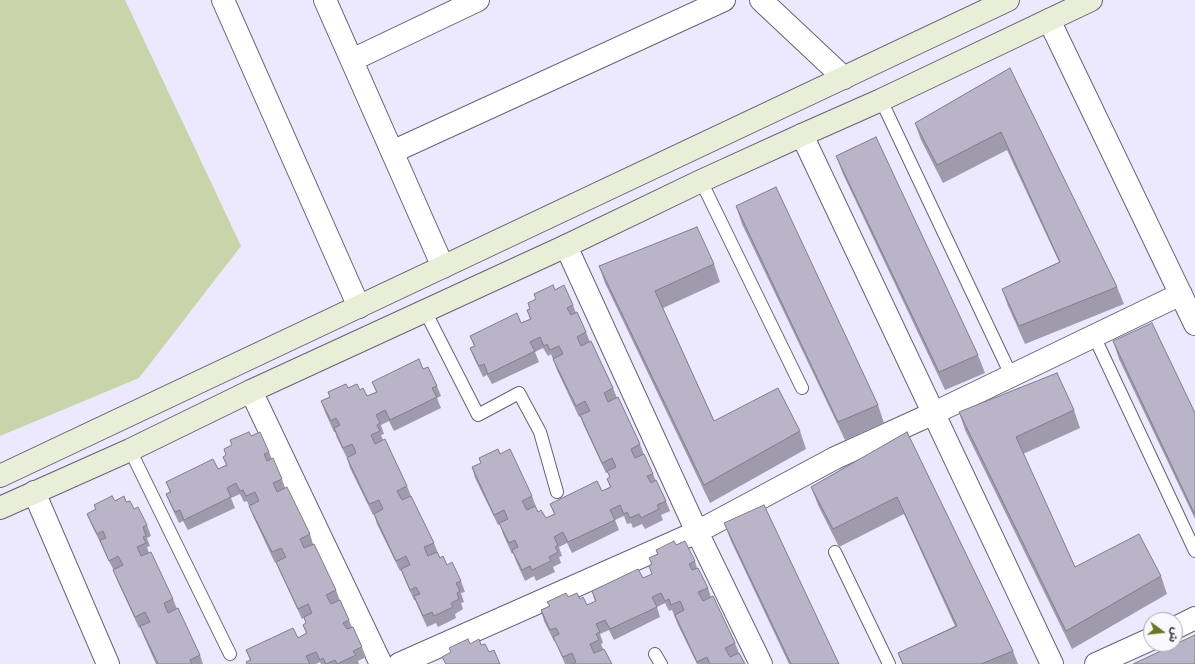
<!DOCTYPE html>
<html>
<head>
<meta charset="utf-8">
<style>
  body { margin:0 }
  #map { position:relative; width:1195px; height:664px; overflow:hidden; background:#ece8fd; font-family:Signika,"Noto Sans Arabic",sans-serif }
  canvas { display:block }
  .north { position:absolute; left:1143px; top:612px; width:40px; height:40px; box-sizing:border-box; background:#f9f8fc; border:1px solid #abaaaf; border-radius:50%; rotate:105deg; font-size:11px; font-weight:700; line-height:16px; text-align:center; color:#35343c }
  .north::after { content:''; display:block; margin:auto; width:14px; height:18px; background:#677827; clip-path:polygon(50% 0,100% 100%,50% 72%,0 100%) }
</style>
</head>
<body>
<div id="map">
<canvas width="1195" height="664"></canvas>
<div class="north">ش</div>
</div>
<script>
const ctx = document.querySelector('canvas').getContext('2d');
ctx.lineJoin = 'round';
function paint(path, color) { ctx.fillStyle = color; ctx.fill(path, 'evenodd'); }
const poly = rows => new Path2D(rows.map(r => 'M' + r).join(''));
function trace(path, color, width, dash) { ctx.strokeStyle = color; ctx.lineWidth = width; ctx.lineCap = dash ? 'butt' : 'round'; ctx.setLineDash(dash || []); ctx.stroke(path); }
const green = poly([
  [0,0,125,0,241,246,139,378,0,436]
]);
const lane = poly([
  [881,100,1011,375],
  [701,181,802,388],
  [425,311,478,415,519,393,540,432,557,492],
  [1094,336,1195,551],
  [130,450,230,654],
  [835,552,889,664],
  [655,654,661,664]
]);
const street = poly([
  [223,0,359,307],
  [325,0,443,267],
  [761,0,844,78],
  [1049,20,1195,324],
  [352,60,478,0],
  [802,135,1052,664],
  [392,152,724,0],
  [566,246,697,532,761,664],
  [251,391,381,664],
  [34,492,108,664],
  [1175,628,1195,618],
  [399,664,697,532,835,458,934,413,1181,294],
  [1096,664,1151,639]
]);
const secondary = poly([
  [0,476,1008,0],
  [0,508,130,450,251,391,566,246,701,181,802,135,881,100,1091,0]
]);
const wall = poly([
  [1010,68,1117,287,1124,304,1025,344,1008,306,1002,289,1059,262,1007,150,943,183,921,140,915,123],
  [836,156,978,355,985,373,945,390,843,174],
  [736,206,878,405,884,423,845,440,742,224],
  [714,264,720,282,663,308,714,421,800,431,806,449,710,503,605,283,599,266],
  [555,290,573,305,576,313,586,332,590,342,613,388,617,398,640,444,644,455,653,474,656,481,666,501,670,511,661,515,663,520,645,529,642,524,633,528,631,523,627,524,624,516,615,520,619,530,572,553,567,543,559,547,562,556,559,557,561,563,553,567,555,572,536,581,534,576,525,581,516,561,513,553,512,554,503,534,500,524,498,525,475,478,472,467,481,463,479,458,500,454,532,496,538,512,546,518,554,514,550,504,602,491,610,487,607,479,610,477,608,472,606,473,584,426,580,416,579,417,557,370,551,354,548,356,543,348,535,352,539,362,492,384,487,375,483,377,474,358,470,348,474,346,470,336,521,323,530,319,527,310,530,309,528,303],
  [1113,341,1195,413,1195,519,1119,359],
  [423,369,437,386,441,396,437,398,441,408,394,431,389,421,381,425,384,434,381,435,383,440,407,486,411,496,434,543,440,558,447,565,461,581,465,592,461,593,464,602,461,603,463,609,455,614,456,618,438,627,436,623,427,627,418,607,415,600,414,600,405,580,401,570,400,571,377,524,374,514,373,515,350,468,347,458,337,438,335,432,334,432,325,412,321,401,330,397,328,392,348,388,360,390,367,396,376,392,372,382],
  [1074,410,1080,428,1023,454,1075,567,1161,576,1167,594,1072,649,965,430,959,412],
  [907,432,1013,651,1018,664,902,664,898,653,955,626,904,514,839,547,818,505,811,487],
  [251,436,269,452,272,459,282,479,285,488,310,534,313,544,336,590,340,601,349,620,352,627,362,647,366,657,358,661,359,664,321,664,320,662,316,664,247,664,250,660,246,650,298,638,306,633,303,625,306,623,304,618,302,619,280,572,276,562,275,563,253,516,247,501,244,502,240,494,231,498,235,508,188,530,183,521,179,523,170,504,166,494,170,492,166,482,218,469,226,465,223,457,226,455,224,449,232,445,230,440],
  [115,501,126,502,134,509,147,525,151,536,147,538,150,546,147,547,149,553,173,599,177,609,200,655,203,664,156,664,144,637,140,627,139,628,117,580,114,571,104,551,101,544,91,524,87,514,96,510,94,505],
  [724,523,839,664,789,664,731,541],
  [676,545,695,561,697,568,708,588,711,597,735,643,739,653,745,664,697,664,678,625,672,610,669,611,665,603,657,607,660,617,614,640,609,630,600,634,603,643,601,644,603,649,612,664,565,664,555,641,554,641,544,621,541,610,549,606,547,602,568,597,580,599,587,605,595,602,592,591,643,578,652,574,649,566,651,564,649,558,657,554,656,550]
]);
const building = poly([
  [1010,68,1117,287,1019,326,1002,289,1060,262,1001,132,937,165,915,123,1010,68],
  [876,137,978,355,939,372,836,156,876,137],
  [776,187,878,405,838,422,736,206,776,187],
  [697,227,714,264,655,291,714,421,778,388,800,431,704,485,599,266,697,227],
  [553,285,555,290,564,285,573,305,567,308,571,315,577,312,586,332,577,337,581,346,591,341,613,388,604,393,608,402,618,397,640,444,631,449,633,454,635,458,644,454,653,474,647,476,651,483,656,480,666,501,657,505,659,509,641,518,639,514,630,518,627,512,624,514,620,505,610,510,615,520,568,542,563,532,554,537,558,545,555,547,558,552,549,557,551,561,532,570,530,566,522,570,512,550,518,547,515,540,509,543,499,523,508,519,504,510,494,515,472,467,481,463,479,458,498,449,500,454,510,449,532,496,522,501,527,510,535,506,538,512,541,510,546,518,555,514,550,504,597,481,602,491,611,487,607,479,610,477,607,471,616,467,612,458,602,463,580,415,590,411,585,401,576,406,553,359,563,354,559,346,550,350,547,344,544,346,540,337,530,342,535,351,488,374,484,364,479,366,470,348,475,346,470,336,517,313,521,323,531,319,527,310,530,309,528,303,536,299,534,294,553,285],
  [1152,323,1195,413,1195,515,1113,341,1152,323],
  [419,359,423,369,428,367,437,386,432,388,437,397,390,420,385,410,376,415,380,423,377,425,380,431,371,435,375,444,385,439,407,486,397,491,402,500,411,496,434,543,424,547,428,556,437,552,440,558,443,556,447,565,452,562,461,581,456,583,460,591,457,593,459,599,451,603,453,607,434,616,432,612,423,616,414,596,420,594,416,587,410,590,401,569,410,565,406,556,396,561,374,514,383,509,379,500,369,504,347,458,356,453,354,448,352,444,343,448,334,428,340,425,336,418,331,421,321,401,330,397,328,392,346,384,348,388,357,384,360,390,363,388,367,396,377,392,372,382,419,359],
  [1057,373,1074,410,1016,437,1075,567,1139,534,1161,576,1066,631,959,412,1057,373],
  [249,432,251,436,260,432,269,452,264,454,267,461,273,458,282,479,273,483,277,492,287,487,310,534,300,539,302,543,304,548,314,544,336,590,326,595,331,604,340,600,349,620,343,623,347,629,353,627,362,647,353,651,356,655,337,664,335,660,326,664,323,658,320,660,316,652,306,656,310,664,247,664,246,662,251,660,246,650,293,628,298,638,307,633,303,625,306,623,304,617,312,613,308,604,298,609,276,562,286,557,281,548,272,552,249,506,259,501,255,492,246,496,243,490,240,491,236,483,227,488,231,497,184,520,180,510,175,512,166,494,171,492,166,482,213,459,218,469,227,465,223,457,226,455,224,449,232,445,230,440,249,432],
  [907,432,1013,651,981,664,903,664,898,653,957,626,897,497,833,529,811,487,907,432],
  [112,496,115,501,124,496,126,502,130,501,134,509,138,507,147,525,143,527,146,536,143,537,146,543,137,547,141,556,151,552,173,599,164,603,168,613,178,608,200,655,190,660,192,664,158,664,140,626,150,622,145,612,135,617,113,570,123,565,118,556,109,561,100,540,106,538,103,531,97,534,87,514,96,509,94,505,112,496],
  [764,505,839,664,791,664,724,523,764,505],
  [674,541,676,545,685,541,695,561,689,564,692,570,698,568,708,588,698,592,703,601,713,596,735,643,725,648,730,657,739,653,745,664,710,664,707,657,697,662,675,615,684,610,680,601,671,605,669,599,665,601,661,593,652,597,657,607,610,629,605,620,596,624,600,632,596,634,599,640,590,644,594,653,604,649,612,664,572,664,576,662,572,653,563,657,553,637,559,634,556,628,550,630,541,610,550,606,547,602,566,593,568,597,577,593,580,599,583,597,587,605,596,601,592,591,638,569,643,578,652,574,649,566,652,564,649,558,658,554,656,550,674,541],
  [1195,635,1195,664,1133,664,1195,635],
  [468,639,470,644,479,639,481,645,485,644,489,652,494,650,500,664,446,664,442,657,451,652,449,648,468,639]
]);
paint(green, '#c8d4aa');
trace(lane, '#676375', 14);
trace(street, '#676375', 24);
trace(secondary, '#676375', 24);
trace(lane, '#fff', 12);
trace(street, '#fff', 22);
trace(secondary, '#e8eed8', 22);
paint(wall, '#9f9bac');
paint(building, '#b9b4c8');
trace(building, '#827e8c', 1);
</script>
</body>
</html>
